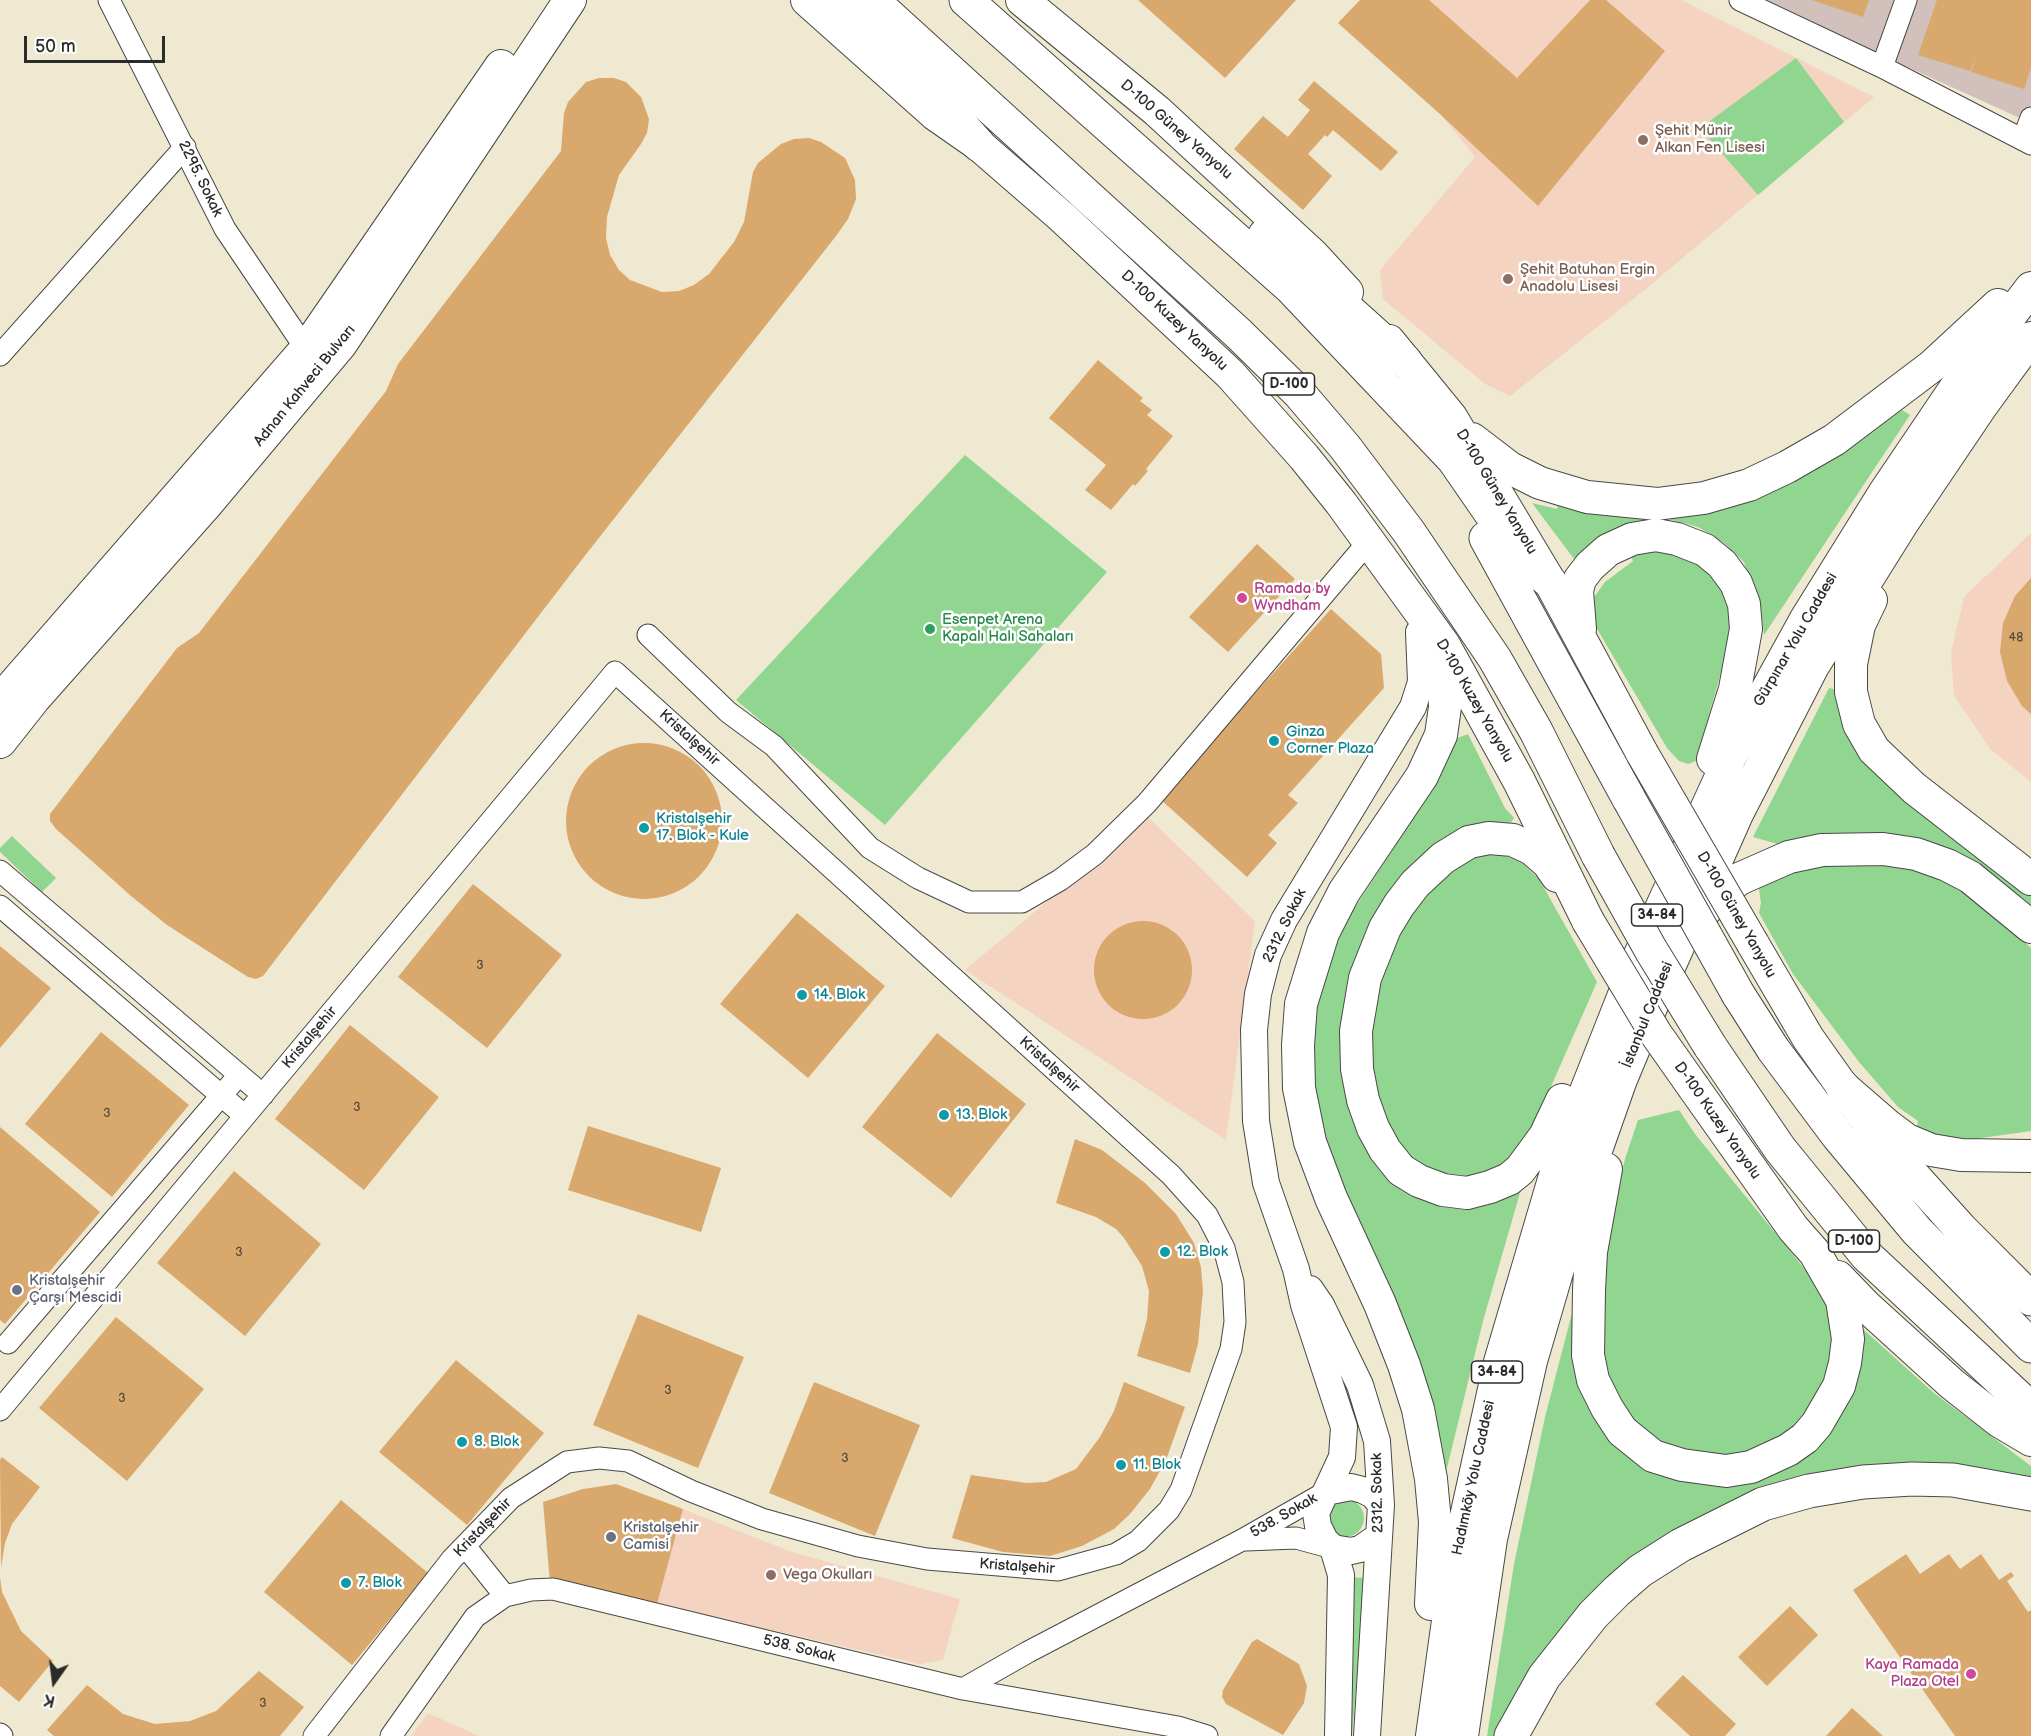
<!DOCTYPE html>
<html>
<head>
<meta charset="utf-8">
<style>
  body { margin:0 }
  #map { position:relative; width:2031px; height:1736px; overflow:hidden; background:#f0e9d1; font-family:"Balsamiq Sans",sans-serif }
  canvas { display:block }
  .north { position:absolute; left:24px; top:1652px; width:60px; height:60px; -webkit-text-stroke:4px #fff; paint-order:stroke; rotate:194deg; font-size:16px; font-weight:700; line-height:24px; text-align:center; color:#2b2b2b }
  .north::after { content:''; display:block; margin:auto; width:21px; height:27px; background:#2b2b2b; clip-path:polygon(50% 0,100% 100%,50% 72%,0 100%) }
  .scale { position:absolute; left:24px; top:36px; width:141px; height:27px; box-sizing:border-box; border:3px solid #2b2b2b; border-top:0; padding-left:8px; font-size:18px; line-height:21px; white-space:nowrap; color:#2b2b2b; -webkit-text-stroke:4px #fff; paint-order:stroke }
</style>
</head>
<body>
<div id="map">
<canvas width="2031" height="1736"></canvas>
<div class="north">K</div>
<div class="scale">50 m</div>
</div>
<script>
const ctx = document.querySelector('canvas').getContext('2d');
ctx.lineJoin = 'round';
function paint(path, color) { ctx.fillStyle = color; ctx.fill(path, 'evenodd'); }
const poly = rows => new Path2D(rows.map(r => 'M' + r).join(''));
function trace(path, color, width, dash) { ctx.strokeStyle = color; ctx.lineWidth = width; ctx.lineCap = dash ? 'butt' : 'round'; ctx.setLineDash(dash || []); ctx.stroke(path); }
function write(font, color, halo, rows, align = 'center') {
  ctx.font = font + ' "Balsamiq Sans",sans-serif'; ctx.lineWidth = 5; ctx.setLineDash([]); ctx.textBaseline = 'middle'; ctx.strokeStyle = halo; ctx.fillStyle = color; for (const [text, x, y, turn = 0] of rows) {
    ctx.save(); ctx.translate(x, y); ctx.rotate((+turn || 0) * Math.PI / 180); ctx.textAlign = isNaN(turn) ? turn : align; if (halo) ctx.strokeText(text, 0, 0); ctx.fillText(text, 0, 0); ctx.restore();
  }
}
const built = poly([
  [1360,0,1681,0,1874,97,1647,288,1510,396,1485,384,1383,299,1380,270,1475,157,1441,115,1338,23],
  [2031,533,2031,782,1991,750,1954,696,1951,652,1964,597],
  [1148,817,1255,921,1226,1140,965,970],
  [683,1509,792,1552,960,1599,943,1660,920,1664,657,1604],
  [428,1713,479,1736,480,1736,411,1736]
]);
const industrial = poly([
  [1760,0,2031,0,2031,123,1797,17]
]);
const green = poly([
  [1796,58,1844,122,1758,195,1700,128],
  [1902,410,1910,415,1764,635,1761,609,1744,562,1723,542,1698,527,1665,518,1740,503,1786,485,1827,463],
  [965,455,1107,572,885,825,736,700],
  [1532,503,1557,509,1558,504,1585,512,1645,520,1619,529,1574,559],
  [1651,550,1687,554,1717,578,1734,614,1727,651,1696,761,1688,764,1679,761,1667,748,1593,622,1592,600,1605,582,1633,561,1631,555],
  [1829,688,1843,691,1844,703,2031,896,2031,915,1975,866,1781,845,1753,837],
  [1468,734,1505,808,1514,818,1508,827,1391,900,1350,1094,1454,1207,1493,1203,1522,1186,1483,1321,1444,1480,1325,1147,1317,1113,1312,1066,1315,1015,1327,965,1350,915,1427,797,1457,738],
  [12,836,56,878,42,892,0,852,0,848],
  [1494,852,1519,860,1539,879,1597,982,1524,1148,1511,1164,1469,1182,1419,1172,1384,1130,1368,1061,1376,983,1408,915,1444,874,1472,856],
  [1847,858,1932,869,1973,894,2031,948,2031,1131,1974,1139,1945,1137,1917,1128,1918,1121,1898,1107,1859,1062,1793,974,1759,913,1761,903,1758,883,1782,872],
  [1679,1110,1695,1134,1820,1288,1828,1302,1835,1332,1831,1369,1815,1409,1780,1440,1747,1456,1717,1460,1676,1452,1639,1431,1603,1371,1603,1294,1606,1260,1612,1212,1625,1159,1638,1120],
  [1572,1313,1576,1357,1588,1398,1721,1482,1849,1386,1864,1330,1934,1393,2031,1466,2031,1480,1734,1501,1693,1520,1657,1545,1498,1736,1487,1736,1514,1564,1545,1417],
  '1326 1518a19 19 0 1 1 38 0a19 19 0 1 1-38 0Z',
  [1350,1577,1365,1578,1352,1736,1351,1736]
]);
const building = poly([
  [1138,0,1296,0,1225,78],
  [1360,0,1429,0,1517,78,1590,0,1606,0,1665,51,1538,206,1441,115,1338,23],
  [1811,0,1869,0,1863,17],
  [1937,0,2031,0,2031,68,2024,89,1971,72,1976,56,1970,71,1918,55],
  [599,78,614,78,626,82,641,97,649,119,647,133,641,144,619,175,607,217,606,238,610,255,619,270,630,280,662,292,679,291,694,285,709,274,734,242,744,222,753,172,758,163,781,144,794,139,809,138,821,142,845,158,855,180,856,199,848,219,836,236,580,562,263,976,256,979,248,977,167,925,131,896,56,829,50,821,50,814,177,648,199,633,386,391,398,364,561,151,564,113,568,102,586,82],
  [1314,81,1398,152,1381,171,1333,130,1327,137,1325,135,1308,154,1332,176,1303,210,1234,149,1263,116,1288,137,1310,110,1298,100],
  [1098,360,1143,398,1140,401,1152,410,1147,415,1173,436,1146,469,1148,471,1135,486,1133,484,1111,510,1085,490,1106,465,1049,418],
  [1257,544,1295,579,1228,652,1189,617],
  [2031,578,2031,714,2022,706,2007,681,2000,652,2003,623,2015,596],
  [1331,609,1381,654,1384,688,1288,795,1298,803,1268,835,1277,843,1247,877,1160,799],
  '566 821a78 78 0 1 1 156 0a78 78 0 1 1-156 0Z',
  [473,884,562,955,487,1048,398,977],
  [797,913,885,986,808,1078,720,1004],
  '1094 970a49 49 0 1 1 98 0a49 49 0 1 1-98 0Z',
  [0,946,51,988,0,1048],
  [350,1025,439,1097,364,1190,275,1119],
  [101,1032,189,1105,112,1197,25,1124],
  [937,1033,1026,1104,951,1198,862,1127],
  [588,1126,721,1168,701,1232,568,1190],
  [0,1127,100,1212,5,1324,0,1320],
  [1075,1139,1102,1150,1145,1183,1176,1214,1194,1243,1201,1267,1203,1291,1198,1344,1190,1373,1137,1356,1147,1319,1149,1291,1142,1266,1124,1238,1116,1229,1096,1217,1056,1203],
  [234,1171,321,1244,245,1336,157,1263],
  [638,1314,744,1357,698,1468,593,1425],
  [116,1317,204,1389,127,1481,39,1408],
  [456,1360,544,1433,467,1525,379,1452],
  [814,1382,920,1425,875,1536,769,1493],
  [1124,1382,1185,1407,1166,1460,1150,1489,1130,1514,1114,1529,1082,1546,1050,1556,1003,1552,952,1538,971,1475,1026,1483,1046,1482,1076,1469,1100,1437,1114,1411],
  [2,1457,40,1487,12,1524,5,1543,1,1568,0,1460],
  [616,1484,683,1509,657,1604,550,1583,543,1502,583,1489],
  [341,1500,428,1573,352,1665,264,1592],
  [1906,1554,1920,1574,1949,1554,1960,1569,1981,1554,1999,1580,2011,1572,2014,1576,2007,1581,2028,1612,2031,1610,2031,1736,1955,1736,1853,1590],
  [0,1577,2,1592,21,1631,53,1661,19,1702,0,1686],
  [1790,1606,1818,1635,1767,1686,1738,1657],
  [1257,1639,1299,1664,1307,1686,1304,1703,1283,1735,1226,1704,1222,1697,1223,1690,1252,1642],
  [259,1671,304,1707,280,1736,54,1736,47,1730,87,1685,123,1714,155,1724,190,1721,216,1711],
  [1683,1675,1736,1724,1725,1736,1690,1736,1655,1704],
  [1852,1708,1883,1736,1826,1736]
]);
const minor = poly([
  [109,0,225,229,306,349],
  [1740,0,1882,67,2031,144],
  [1882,67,1906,0],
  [2023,139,2031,118],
  [0,355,185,147],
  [648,635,728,712,774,746,870,848,918,878,969,902,1022,902,1060,880,1095,854,1147,803,1369,541],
  [0,871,263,1095],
  [0,906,245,1116],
  [8,1343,239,1075],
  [0,1410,615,672,1171,1175,1207,1215,1224,1248,1233,1282,1235,1322,1231,1349,1181,1490,1169,1510,1138,1541,1116,1554,1058,1570,927,1559,858,1546,762,1519,691,1491,628,1461,599,1458,567,1462,511,1498,452,1559,314,1736],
  [1246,1540,1296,1538,1333,1548],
  [465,1546,505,1596],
  [963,1689,1178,1727,1207,1736],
  [0,1734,2,1736],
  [391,1736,475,1617,505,1596,531,1590,553,1589,963,1689,1028,1652,1242,1540,1326,1492]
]);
const tertiary = poly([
  [1310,1289,1321,1305,1360,1385,1377,1441,1381,1505,1367,1736],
  [1326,1492,1351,1487,1363,1490,1373,1495,1381,1505],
  [1333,1548,1351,1551,1360,1549,1379,1536],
  [1338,1736,1341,1575,1333,1548,1325,1540,1318,1526,1316,1513,1342,1457,1344,1427,1304,1305,1296,1269,1266,1183,1256,1121,1254,1030,1258,994,1268,955,1284,920,1413,707,1421,682,1419,632]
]);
const primary = poly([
  [807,0,936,115,979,145,1063,218,1230,374,1304,457,1341,503,1444,645,1519,781,1588,921],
  [1022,0,1157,111,1313,255,1347,292],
  [1389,341,1451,417,1550,582,1642,753],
  [1472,439,1510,468,1540,483,1587,497,1657,504,1704,498,1749,485,1787,467,1834,440,1932,366,1998,305],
  [1871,600,1859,625,1851,664,1851,692,1859,724,1874,750,1914,788,2031,879],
  [1580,629,1577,591,1580,579,1590,566,1608,550,1632,539,1656,535,1677,539,1705,550,1722,564,1736,583,1744,604,1746,629,1735,689,1713,759],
  [0,700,306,349,501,66],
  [0,742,34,699,205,506,341,344,570,0],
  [1557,876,1548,863,1532,849,1513,840,1489,838,1469,842,1443,858,1415,884,1399,905,1385,928,1365,978,1356,1031,1357,1069,1363,1100,1373,1128,1385,1150,1401,1170,1419,1181,1443,1190,1467,1193,1490,1187,1509,1179,1520,1170,1545,1136,1562,1100],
  [1704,912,1717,896,1739,879,1789,857,1822,850,1883,849,1916,854,1947,865,1970,877,2031,927],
  [1753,944,1808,1038,1842,1086,1887,1125,1907,1140,1931,1150,1961,1155,2031,1156],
  [1694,1088,1793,1228,1806,1243],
  [1606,1169,1591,1252,1589,1290,1588,1355,1593,1380,1607,1408,1622,1431,1653,1456,1682,1465,1726,1471,1751,1467,1788,1450,1805,1438,1817,1424,1839,1386,1845,1363,1848,1339,1842,1300,1815,1253,1793,1228],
  [1838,1277,1866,1306,1952,1384,1999,1421,2031,1440],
  [1431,1604,1435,1522,1431,1479,1418,1409,1404,1365,1380,1304,1331,1198,1310,1142,1299,1088,1298,1045,1301,1004,1323,933,1344,892,1422,776,1441,735,1445,707,1444,682,1432,649],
  [1432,1736,1456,1563,1500,1362,1562,1152,1639,957,1730,757,1806,619,1885,492,1954,390,2031,288],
  [1462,1736,1491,1539,1531,1361,1576,1207,1620,1082,1649,1012,1737,814,1813,666,1903,522,1982,405,2031,338]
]);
const trunk = poly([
  [837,0,925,85,979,145],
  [872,0,1239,334,1299,393,1345,447,1409,532,1495,659,1536,731,1598,855],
  [966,0,1291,288,1454,460,1521,557,1550,582],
  [1265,235,1405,361],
  [1486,538,1629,799],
  [1738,994,1773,1049,1838,1136,1917,1231,2031,1346],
  [1710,1046,1780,1149,1867,1256,2031,1409],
  [1842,1086,1890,1150,1961,1229,2031,1299],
  [1511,1736,1544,1677,1593,1615,1617,1591,1640,1571,1681,1545,1763,1504,1809,1491,1863,1482,1912,1479,1953,1480,2031,1494]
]);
const primaryBridge = poly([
  [1642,753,1753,944],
  [1588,921,1656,1034,1694,1088]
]);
const trunkBridge = poly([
  [1629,799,1738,994],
  [1598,855,1651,950,1710,1046]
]);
const markers = [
  [1643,140,6,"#8d6e63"],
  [1508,279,6,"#8d6e63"],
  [1242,598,6,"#d1479c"],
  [930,629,6,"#2e9e5b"],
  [1274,741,6,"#0f9aa8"],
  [644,828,6,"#0f9aa8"],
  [802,995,6,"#0f9aa8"],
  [944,1115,6,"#0f9aa8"],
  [1165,1252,6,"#0f9aa8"],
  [17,1290,6,"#6b7280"],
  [462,1442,6,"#0f9aa8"],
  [1121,1465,6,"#0f9aa8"],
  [611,1537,6,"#6b7280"],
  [771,1575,6,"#8d6e63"],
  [346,1583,6,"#0f9aa8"],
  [1971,1674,6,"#d1479c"]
];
const numberNames = [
  ["48",2016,638],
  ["3",480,966],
  ["3",357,1108],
  ["3",107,1114],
  ["3",239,1253],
  ["3",668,1391],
  ["3",122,1399],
  ["3",845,1459],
  ["3",263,1704]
];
const shields = [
  [1289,384,51],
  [1657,915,51],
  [1854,1241,51],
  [1497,1372,51]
];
const shieldNames = [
  ["D-100",1289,384],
  ["34-84",1657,915],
  ["D-100",1854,1241],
  ["34-84",1497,1372]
];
const streetNames = [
  ["D-100 Güney Yanyolu",1176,130,41],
  ["2295. Sokak",200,179,64],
  ["D-100 Kuzey Yanyolu",1174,321,43],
  ["Adnan Kahveci Bulvarı",305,386,-51],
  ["D-100 Güney Yanyolu",1496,492,59],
  ["Gürpınar Yolu Caddesi",1796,640,-60],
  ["D-100 Kuzey Yanyolu",1474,701,60],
  ["Kristalşehir",689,738,42],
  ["D-100 Güney Yanyolu",1736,915,60],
  ["2312. Sokak",1285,926,-64],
  ["İstanbul Caddesi",1648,1015,-68],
  ["Kristalşehir",310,1038,-50],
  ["Kristalşehir",1049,1065,42],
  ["D-100 Kuzey Yanyolu",1717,1121,55],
  ["Hadımköy Yolu Caddesi",1474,1478,-78],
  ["2312. Sokak",1378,1493,-91],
  ["538. Sokak",1284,1516,-30],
  ["Kristalşehir",483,1528,-46],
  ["Kristalşehir",1017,1567,4],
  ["538. Sokak",799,1649,14]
];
const educationNames = [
  ["Şehit Münir",1655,131],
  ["Alkan Fen Lisesi",1655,148],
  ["Şehit Batuhan Ergin",1520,270],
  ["Anadolu Lisesi",1520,287],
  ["Vega Okulları",783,1575]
];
const hotelNames = [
  ["Ramada by",1254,589],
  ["Wyndham",1254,606],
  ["Kaya Ramada",1959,1665,"right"],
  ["Plaza Otel",1959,1682,"right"]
];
const leisureNames = [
  ["Esenpet Arena",942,620],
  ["Kapalı Halı Sahaları",942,637]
];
const cultureNames = [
  ["Ginza",1286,732],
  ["Corner Plaza",1286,749],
  ["Kristalşehir",656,819],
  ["17. Blok - Kule",656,836],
  ["14. Blok",814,995],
  ["13. Blok",956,1115],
  ["12. Blok",1177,1252],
  ["8. Blok",474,1442],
  ["11. Blok",1133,1465],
  ["7. Blok",358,1583]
];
const worshipNames = [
  ["Kristalşehir",29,1281],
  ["Çarşı Mescidi",29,1298],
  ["Kristalşehir",623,1528],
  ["Camisi",623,1545]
];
paint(built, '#f5d3c1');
paint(industrial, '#d1c0bc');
paint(green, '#90d690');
paint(building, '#d8a86d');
trace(minor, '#494844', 23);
trace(tertiary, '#494844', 28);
trace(primary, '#494844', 34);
trace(trunk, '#494844', 35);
trace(minor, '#fff', 21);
trace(tertiary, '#fff', 26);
trace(primary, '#fff', 32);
trace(trunk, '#fff', 33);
trace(primaryBridge, '#494844', 34, []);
trace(trunkBridge, '#494844', 35, []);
trace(primaryBridge, '#fff', 32);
trace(trunkBridge, '#fff', 33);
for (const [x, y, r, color] of markers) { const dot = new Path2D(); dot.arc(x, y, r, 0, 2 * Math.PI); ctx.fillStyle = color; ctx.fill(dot); trace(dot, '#fff', 2); }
write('12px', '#564a3c', null, numberNames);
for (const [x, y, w] of shields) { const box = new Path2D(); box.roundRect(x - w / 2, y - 11, w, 22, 4.5); ctx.fillStyle = '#fff'; ctx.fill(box); trace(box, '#2b2b2b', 1.5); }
write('bold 14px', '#2b2b2b', null, shieldNames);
write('15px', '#2b2b2b', '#fff', streetNames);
write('15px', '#785e54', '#fff', educationNames, 'left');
write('15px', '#b23c85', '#fff', hotelNames, 'left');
write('15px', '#27864d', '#fff', leisureNames, 'left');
write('15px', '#0d838f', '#fff', cultureNames, 'left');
write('15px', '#5b616d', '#fff', worshipNames, 'left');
</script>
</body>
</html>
